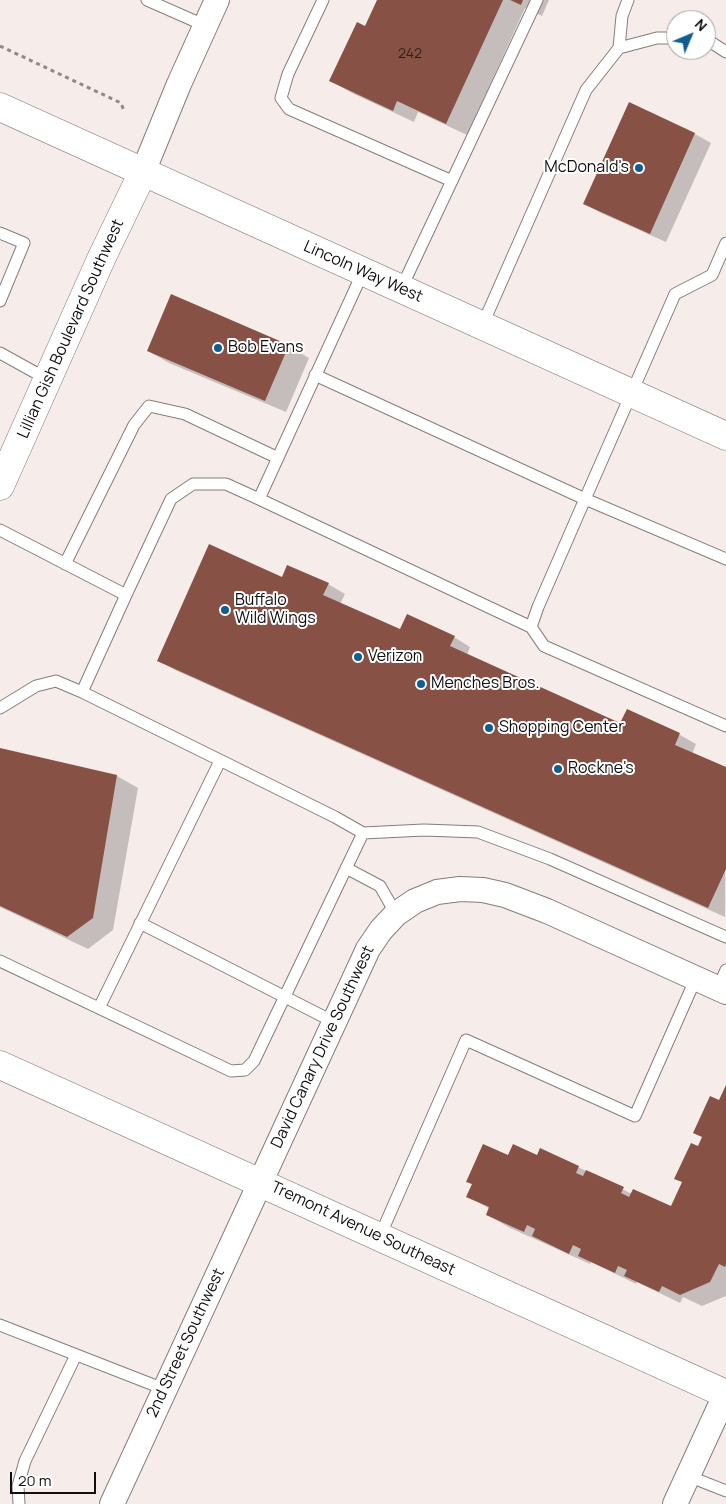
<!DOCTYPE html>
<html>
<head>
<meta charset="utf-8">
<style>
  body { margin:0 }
  #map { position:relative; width:726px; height:1504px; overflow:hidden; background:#f6edeb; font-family:Manrope,sans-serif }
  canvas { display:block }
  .north { position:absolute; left:666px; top:10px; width:50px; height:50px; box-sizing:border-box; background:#fff; border:1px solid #a09f9f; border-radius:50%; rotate:45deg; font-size:14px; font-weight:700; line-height:20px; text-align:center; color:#110e0e }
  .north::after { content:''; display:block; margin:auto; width:18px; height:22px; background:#115d91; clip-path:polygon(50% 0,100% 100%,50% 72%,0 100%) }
  .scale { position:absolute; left:10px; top:1472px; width:86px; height:22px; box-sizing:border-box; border:2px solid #110e0e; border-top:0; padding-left:6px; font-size:15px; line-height:18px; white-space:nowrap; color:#110e0e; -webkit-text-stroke:4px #fff; paint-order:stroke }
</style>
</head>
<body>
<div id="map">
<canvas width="726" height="1504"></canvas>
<div class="north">N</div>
<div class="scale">20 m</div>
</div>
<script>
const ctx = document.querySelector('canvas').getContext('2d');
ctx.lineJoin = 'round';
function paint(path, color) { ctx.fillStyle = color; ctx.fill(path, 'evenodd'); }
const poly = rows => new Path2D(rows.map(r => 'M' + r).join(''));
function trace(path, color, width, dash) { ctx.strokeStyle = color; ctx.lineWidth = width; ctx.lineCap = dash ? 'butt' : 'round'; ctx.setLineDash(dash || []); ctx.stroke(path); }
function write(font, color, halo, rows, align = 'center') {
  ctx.font = font + ' Manrope,sans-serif'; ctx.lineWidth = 4; ctx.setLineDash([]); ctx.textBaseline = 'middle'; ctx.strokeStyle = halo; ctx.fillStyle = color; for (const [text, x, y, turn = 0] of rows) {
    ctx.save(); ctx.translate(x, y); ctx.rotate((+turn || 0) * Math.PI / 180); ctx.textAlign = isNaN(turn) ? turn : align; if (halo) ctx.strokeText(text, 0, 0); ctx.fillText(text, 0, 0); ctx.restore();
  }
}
const shadow = poly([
  [378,0,549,0,542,16,525,8,467,135,418,112,414,122,352,93,331,81,366,27],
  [630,104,695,134,711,143,666,242,601,213,585,204],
  [288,346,309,358,286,412,169,363,148,351],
  [283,578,328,584,345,594,340,604,401,631,454,637,470,647,467,655,621,725,627,711,680,735,696,744,692,754,726,769,725,917,175,670,159,660],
  [0,749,117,776,138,788,113,930,88,949,0,907],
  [726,1088,726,1296,702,1306,683,1297,680,1303,637,1282,636,1284,591,1262,590,1264,508,1227,488,1215,490,1209,468,1196,473,1185,467,1181,509,1157,538,1157,578,1167,632,1194,671,1208]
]);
const building = poly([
  [377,0,503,0,446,124,397,101,393,111,329,81,357,22,365,26],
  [510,0,523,0,521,5],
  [629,102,695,133,650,234,583,204],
  [171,294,289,345,265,401,147,351],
  [209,544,282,577,287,565,329,583,323,595,400,629,407,614,455,636,450,646,620,723,627,709,680,733,675,745,726,767,726,869,708,908,157,661],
  [0,748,117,775,93,918,67,937,0,906],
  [726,1085,726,1264,725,1267,719,1264,710,1282,680,1295,662,1286,659,1292,624,1276,627,1270,618,1266,615,1273,578,1256,581,1249,573,1245,569,1254,532,1236,535,1229,527,1225,524,1232,486,1215,489,1207,466,1197,472,1184,466,1182,483,1144,508,1155,513,1144,537,1155,540,1148,579,1166,576,1173,583,1176,586,1170,624,1187,621,1193,629,1197,633,1189,671,1206,682,1182,674,1179,691,1143,698,1146,702,1137,693,1133,710,1096,719,1100]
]);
const path = poly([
  [0,46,121,103,124,111]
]);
const service = poly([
  [147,0,206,26],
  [323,0,288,74,281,98,289,109,452,181],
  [706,39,726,52],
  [619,48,622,16,628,0],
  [0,233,24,243,0,301],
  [401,289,537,0],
  [482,326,586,90,619,48,657,38,676,38],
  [0,353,47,379],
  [315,375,585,499,675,294,712,275,726,243],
  [259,499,531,627],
  [0,530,126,595,171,499,193,484,226,484,259,499,363,272],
  [726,559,585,499,538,607,531,627,544,646,726,726],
  [65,564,134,425,149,406,185,414,278,458],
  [82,692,126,595],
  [0,708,36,686,56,681,82,692,335,817,363,833,254,1061,245,1070,231,1071,0,961],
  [363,833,424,830,478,832,550,859,726,937],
  [346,868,380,886,396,914],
  [140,923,334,1022],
  [718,988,726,970],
  [99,1008,220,761],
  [380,1236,466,1040,635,1116,696,978],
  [0,1325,164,1389],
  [688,1476,726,1491],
  [19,1504,18,1486,25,1461,76,1355]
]);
const minor = poly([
  [143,172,179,84,217,0],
  [112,1504,368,949,381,930,396,914,415,901,437,892,460,889,483,890,505,895,547,911,726,992],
  [675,1504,726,1393]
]);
const tertiary = poly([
  [0,1065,726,1394]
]);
const primary = poly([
  [0,107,726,436],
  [0,486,102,257,143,172]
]);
const markers = [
  [639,168,5,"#115d91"],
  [218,348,5,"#115d91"],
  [225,610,5,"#115d91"],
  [358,657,5,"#115d91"],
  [421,684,5,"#115d91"],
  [489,728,5,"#115d91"],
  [558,769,5,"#115d91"]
];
const numberNames = [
  ["242",410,54]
];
const poiNames = [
  ["McDonald's",629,168,"right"],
  ["Bob Evans",228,348],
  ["Buffalo",235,601],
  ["Wild Wings",235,619],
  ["Verizon",368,657],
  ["Menches Bros.",431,684],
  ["Shopping Center",499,728],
  ["Rockne's",568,769]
];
const streetNames = [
  ["Lincoln Way West",363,272,24],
  ["Lillian Gish Boulevard Southwest",71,329,-66],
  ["David Canary Drive Southwest",323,1047,-65],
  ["Tremont Avenue Southeast",363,1229,25],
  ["2nd Street Southwest",186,1343,-65]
];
paint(shadow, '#0003');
paint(building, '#875245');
trace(service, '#857d7b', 13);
trace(minor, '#857d7b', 26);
trace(tertiary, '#857d7b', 29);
trace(primary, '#857d7b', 29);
trace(path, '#8f8988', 3, [4, 4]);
trace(service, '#fff', 11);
trace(minor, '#fff', 24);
trace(tertiary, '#fff', 28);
trace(primary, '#fff', 28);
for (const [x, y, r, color] of markers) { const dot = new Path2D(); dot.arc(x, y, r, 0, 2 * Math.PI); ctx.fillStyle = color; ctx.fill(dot); trace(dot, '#fff', 2); }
write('14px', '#2e1f1c', null, numberNames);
write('16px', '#110e0e', '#fff', poiNames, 'left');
write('16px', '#110e0e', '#fff', streetNames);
</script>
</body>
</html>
